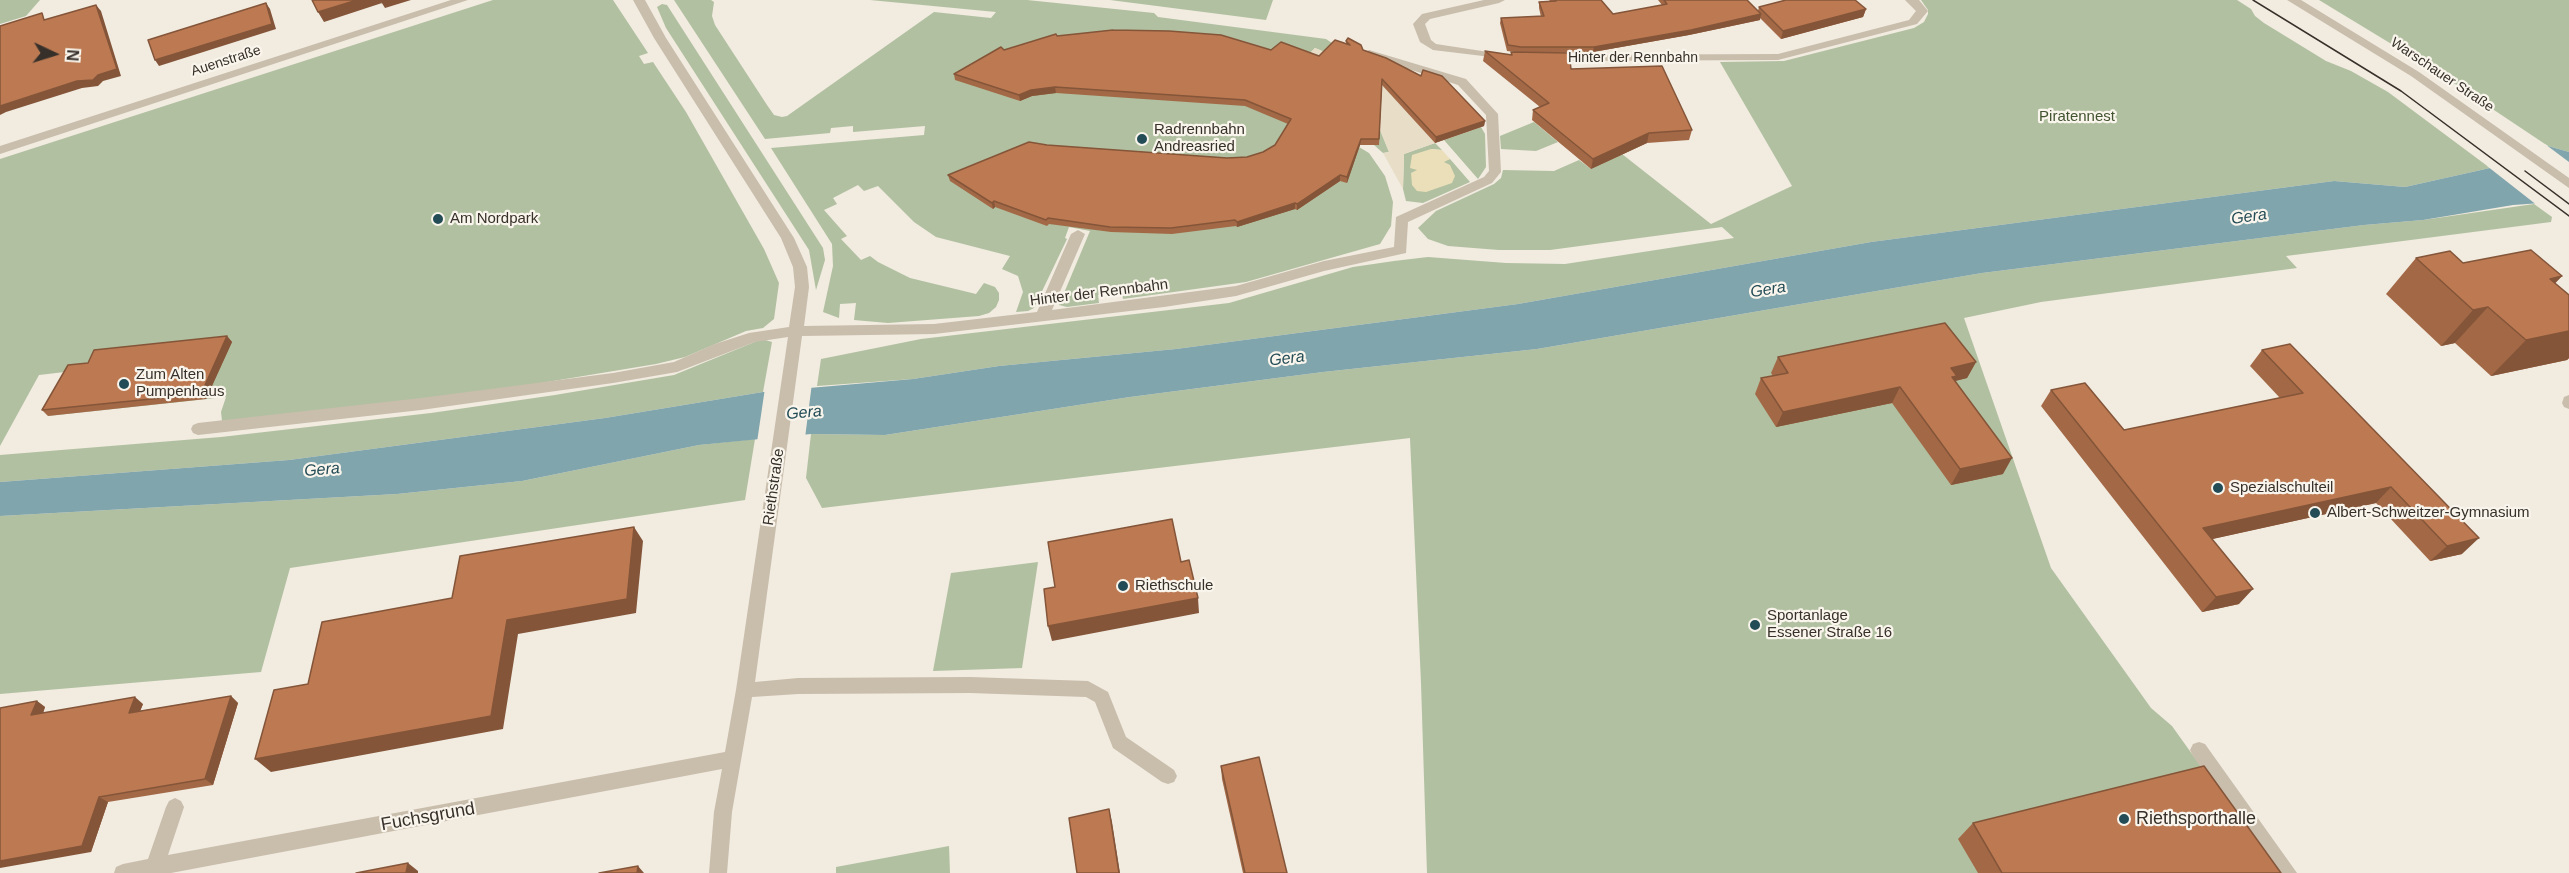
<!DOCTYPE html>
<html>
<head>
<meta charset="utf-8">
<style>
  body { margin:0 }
  #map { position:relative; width:2569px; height:873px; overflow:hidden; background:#f1ebe0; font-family:Helvetica,sans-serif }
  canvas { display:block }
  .north { position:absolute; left:24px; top:24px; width:60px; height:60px; -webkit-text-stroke:4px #f9f5ec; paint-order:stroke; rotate:94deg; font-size:16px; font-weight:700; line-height:24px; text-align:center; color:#37302a }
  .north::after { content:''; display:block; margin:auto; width:21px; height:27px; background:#37302a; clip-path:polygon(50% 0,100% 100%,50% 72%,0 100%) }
</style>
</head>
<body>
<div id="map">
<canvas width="2569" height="873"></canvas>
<div class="north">N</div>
</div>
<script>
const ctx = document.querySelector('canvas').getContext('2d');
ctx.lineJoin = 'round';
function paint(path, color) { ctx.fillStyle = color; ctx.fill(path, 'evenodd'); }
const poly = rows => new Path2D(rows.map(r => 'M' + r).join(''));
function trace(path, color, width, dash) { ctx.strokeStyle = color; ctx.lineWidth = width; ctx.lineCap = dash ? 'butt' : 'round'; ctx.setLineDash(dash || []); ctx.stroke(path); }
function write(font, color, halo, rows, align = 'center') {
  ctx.font = font + ' Helvetica,sans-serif'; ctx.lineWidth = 4.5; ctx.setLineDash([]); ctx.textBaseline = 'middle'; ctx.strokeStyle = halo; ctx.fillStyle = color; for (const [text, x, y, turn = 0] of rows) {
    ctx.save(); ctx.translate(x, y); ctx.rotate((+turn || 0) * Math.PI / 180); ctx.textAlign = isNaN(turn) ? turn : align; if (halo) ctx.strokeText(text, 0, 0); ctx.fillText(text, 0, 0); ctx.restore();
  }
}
const green = poly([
  [0,0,40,0,26,16,0,24],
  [493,0,613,0,648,53,639,56,644,64,653,62,686,112,764,249,779,283,774,319,763,328,746,331,685,357,656,364,523,386,345,409,222,421,221,412,226,397,48,416,73,371,39,375,0,446,0,159],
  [674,0,711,0,714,2,712,16,715,25,767,105,774,115,782,117,787,116,934,12,991,18,996,12,870,0,1027,0,1154,13,1158,17,1326,39,1332,43,1327,53,1315,48,1300,63,1379,127,1389,152,1383,153,1374,145,1361,144,1359,147,1369,153,1385,176,1393,202,1391,226,1380,244,1246,282,1123,299,1122,292,1098,295,1099,303,1067,307,1059,305,1090,231,1069,227,1065,238,1067,239,1034,308,1028,311,1016,312,1023,292,1018,276,1002,269,1010,256,936,237,914,222,878,186,864,191,858,185,833,198,837,204,824,210,847,236,841,239,861,260,870,256,878,262,910,278,976,294,984,283,995,287,999,293,999,300,996,307,989,313,979,316,888,323,854,320,856,303,840,304,839,318,823,312,833,266,832,244,771,148,924,135,925,126,853,132,853,126,831,128,830,133,765,139],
  [1110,0,1273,0,1266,20],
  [1921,0,2237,0,2251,9,2255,16,2264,23,2326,61,2351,71,2388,92,2490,168,2405,187,2334,181,1871,242,1518,304,1176,349,999,366,913,379,817,386,821,359,921,339,1229,303,1353,267,1394,261,1428,257,1506,263,1565,264,1734,238,1722,227,1550,250,1499,250,1448,246,1428,239,1418,228,1436,211,1494,184,1501,178,1503,170,1554,171,1579,160,1591,169,1622,154,1711,224,1792,186,1720,62,1784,61,1914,28,1924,22,1928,14,1928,10],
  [2319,0,2569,0,2569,152,2548,146,2431,68],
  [662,4,667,5,823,248,825,260,816,290,809,250,666,28,657,7],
  [1534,122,1558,142,1536,151,1501,149,1500,136],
  [1481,127,1485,134,1486,167,1478,179,1444,140],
  [1435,143,1442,150,1431,149,1443,161,1450,159,1470,182,1423,203,1406,201,1403,189,1404,154],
  [2534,204,2552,217,2551,222,2286,256,2297,268,2041,302,1964,318,2051,568,2151,708,2172,726,2277,873,1427,873,1421,683,1410,438,822,508,806,478,811,434,885,435,1130,397,1323,372,1537,349,1982,273,2364,225,2423,220],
  [762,339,772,342,763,392,605,418,289,460,0,482,0,455,221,437,431,413,555,395,674,375],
  [755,439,745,500,290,568,261,672,0,694,0,516,397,494,522,481,699,445],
  [1038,562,1022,668,933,671,951,573],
  [949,846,950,873,836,873,836,867]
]);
const sand = poly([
  [1431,149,1442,150,1450,159,1444,162,1450,165,1455,176,1452,183,1426,192,1417,191,1412,185,1411,173,1417,170,1410,168,1412,155]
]);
const plaza = poly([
  [1315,48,1375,74,1435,143,1404,154,1403,189,1383,153,1389,152,1366,96,1300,63]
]);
const water = poly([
  [2548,146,2569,152,2569,201,2513,205,2423,220,2364,225,1982,273,1537,349,1323,372,1130,397,885,435,811,434,699,445,522,481,397,494,0,516,0,482,289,460,605,418,763,392,913,379,999,366,1176,349,1518,304,1871,242,2334,181,2405,187,2490,168]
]);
const pier = poly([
  [2545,144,2569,162,2569,204,2538,206,2487,166],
  [812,383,805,438,757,442,765,388]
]);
const minor = poly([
  [451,0,468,0,0,154,0,146,451,0],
  [633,0,645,0,666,38,794,238,807,267,809,287,804,326,934,324,1037,312,1071,234,1078,230,1085,234,1052,310,1236,286,1324,261,1394,247,1396,217,1484,177,1489,171,1486,115,1458,85,1365,55,1363,53,1369,50,1466,79,1498,114,1501,172,1492,183,1408,222,1406,253,1324,271,1236,296,1164,307,934,334,802,336,755,682,798,678,970,677,1088,681,1108,692,1126,737,1174,770,1177,776,1174,782,1168,784,1162,782,1113,748,1095,702,1086,697,970,693,798,694,752,697,732,812,727,873,709,873,714,812,722,769,171,873,114,873,116,867,123,864,148,859,166,807,169,801,175,798,181,801,184,807,168,855,725,752,736,690,788,337,755,342,677,372,613,383,421,410,198,435,193,433,191,429,193,425,198,423,421,398,613,373,674,362,715,344,749,333,789,327,795,287,793,267,781,238,654,38,633,0],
  [1484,0,1505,0,1499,3,1430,19,1425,24,1431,40,1436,44,1508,55,1508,59,1433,50,1420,42,1413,24,1422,14,1484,0],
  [1905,0,1919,0,1928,11,1917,24,1778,60,1552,61,1546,58,1552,55,1778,54,1909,20,1916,11,1905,0],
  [2287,0,2301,0,2419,72,2569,178,2569,188,2411,76,2287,0],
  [2569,395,2569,409,2564,407,2562,403,2564,397,2569,395],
  [2199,742,2205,744,2297,873,2277,873,2193,756,2190,750,2193,744,2199,742]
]);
const tram = poly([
  [2253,0,2401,91,2569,216],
  [2525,171,2569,204]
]);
const wall = poly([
  [1549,0,1601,0,1613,14,1662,5,1658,0,1747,0,1758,11,1759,7,1866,9,1863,17,1781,39,1760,18,1760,20,1689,35,1593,52,1547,53,1571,69,1692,130,1689,140,1647,143,1591,169,1532,120,1533,110,1540,107,1483,61,1485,51,1511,55,1511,52,1515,52,1507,51,1500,23,1501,18,1541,17,1539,8,1539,2,1550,1],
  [1057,36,1271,50,1319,56,1346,44,1346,41,1485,121,1484,126,1435,143,1382,85,1379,145,1360,145,1347,183,1340,181,1297,210,1295,209,1237,227,1236,226,1172,234,1111,232,1049,224,1047,226,995,207,993,209,950,181,948,175,1047,145,1227,158,1247,157,1263,152,1275,145,1288,124,1245,106,1056,93,1032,96,1020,101,955,80,954,74,1004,50],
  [2416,258,2562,276,2555,283,2569,295,2569,358,2567,360,2491,376,2455,343,2441,346,2386,294],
  [227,336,232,342,206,399,48,416,42,410,88,363],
  [2262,350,2462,554,2430,561,2376,503,2212,539,2239,604,2202,612,2041,406,2051,390,2124,430,2280,398,2250,366],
  [1778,357,1976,362,1967,378,1955,381,2003,474,1951,485,1892,403,1776,427,1755,394,1761,378,1773,376,1771,373],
  [231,696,238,703,213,785,108,802,91,852,37,701,45,707,43,713,143,704,140,711],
  [1221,766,1287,873,1243,873,1222,779],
  [1973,823,2281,873,1978,873,1958,839]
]);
const shadedWall = poly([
  [357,0,380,0,382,3,324,22,318,12],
  [380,0,411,0,385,8],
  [266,3,270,9,276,29,159,66,155,60],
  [96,5,101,11,121,76,103,81,98,86,82,88,6,112,0,115,0,106,77,81],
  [1866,9,1863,17,1781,39,1783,31],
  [1761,14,1760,20,1689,35,1593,52,1594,47],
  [1055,87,1056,93,1032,96,1020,101,1019,95,1031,90],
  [1485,121,1484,126,1435,143,1436,137],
  [1649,133,1647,143,1591,169,1593,159],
  [1361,139,1360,145,1347,183,1347,177],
  [1340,175,1340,181,1297,210,1297,204],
  [994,201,995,207,993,209,992,203],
  [1295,203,1295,209,1237,227,1237,222],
  [2562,276,2528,312,2550,279],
  [2488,307,2455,343,2441,346,2473,310],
  [2569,331,2569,358,2567,360,2491,376,2526,340],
  [227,336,232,342,206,399,201,394],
  [1976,362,1967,378,1955,381,1948,392,1951,368],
  [1900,387,1892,403,1776,427,1783,412],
  [2012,458,2003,474,1951,485,1960,469],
  [2391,487,2376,503,2190,544,2203,528],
  [634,527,643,541,636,613,518,634,503,729,271,772,255,759,507,620],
  [2479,538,2462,554,2430,561,2447,546],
  [2253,589,2239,604,2202,612,2216,597],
  [1198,598,1199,613,1052,641,1048,626],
  [231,696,238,703,213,785,205,779],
  [135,697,143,704,137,719,129,713],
  [37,701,45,707,40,722,31,715],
  [99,797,108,802,91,852,0,868,0,861],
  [1109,809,1112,822,1120,873,1119,873],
  [408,863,418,871,418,873,406,873],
  [638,866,644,873,637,873]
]);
const building = poly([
  [312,0,357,0,318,12,312,0],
  [1555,0,1601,0,1613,14,1667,4,1664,0,1747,0,1761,14,1691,30,1594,47,1521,47,1508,45,1501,18,1544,16,1539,2,1556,1,1555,0],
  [1786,0,1855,0,1866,9,1783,31,1759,7,1786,0],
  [266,3,272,24,155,60,148,40,266,3],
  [96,5,117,69,98,75,93,80,77,81,0,106,0,26,42,13,44,20,96,5],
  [1113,30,1169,31,1221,35,1271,50,1281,42,1319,56,1335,40,1350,45,1346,41,1348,38,1361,45,1363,50,1386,58,1421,76,1423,70,1442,76,1485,121,1436,137,1382,79,1379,139,1361,139,1347,177,1340,175,1297,204,1295,203,1237,222,1235,220,1171,228,1110,227,1048,218,1046,220,994,201,992,203,948,175,1029,142,1047,145,1227,158,1247,157,1263,152,1275,145,1291,119,1245,100,1055,87,1031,90,1019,95,954,74,1001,47,1004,50,1056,34,1057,36,1113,30],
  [1485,51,1512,55,1511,52,1569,53,1571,69,1662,66,1692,130,1649,133,1593,159,1533,110,1549,103,1485,51],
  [2531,250,2562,276,2550,279,2569,295,2569,331,2526,340,2488,307,2473,310,2416,258,2450,251,2463,263,2531,250],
  [1945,323,1976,362,1951,368,1957,376,1952,377,2012,458,1960,469,1900,387,1783,412,1761,378,1788,373,1778,357,1945,323],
  [227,336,201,394,42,410,68,365,88,363,94,350,227,336],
  [2290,344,2479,538,2447,546,2391,487,2203,528,2253,589,2216,597,2051,390,2085,383,2124,430,2303,393,2262,350,2290,344],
  [1172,519,1181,562,1189,560,1198,598,1048,626,1044,589,1055,587,1048,542,1172,519],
  [634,527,627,599,507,620,491,716,255,759,274,690,308,684,322,622,452,598,460,556,634,527],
  [231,696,205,779,99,797,82,846,0,861,0,708,37,701,31,715,135,697,129,713,231,696],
  [1259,757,1287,873,1245,873,1221,766,1259,757],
  [2204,766,2281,873,2002,873,1973,823,2204,766],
  [1109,809,1119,873,1077,873,1069,818,1109,809],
  [408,863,406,873,356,873,408,863],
  [638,866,637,873,599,873,638,866]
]);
const markers = [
  [1142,139,6,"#234c56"],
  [438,219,6,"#234c56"],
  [124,384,6,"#234c56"],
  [2218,488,6,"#234c56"],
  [2315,513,6,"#234c56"],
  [1123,586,6,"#234c56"],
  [1755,625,6,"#234c56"],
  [2124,819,6,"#234c56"]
];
const farStreetnames = [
  ["Hinter der Rennbahn",1633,58],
  ["Auenstraße",226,61,-18],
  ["Warschauer Straße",2442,75,34]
];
const parkNames = [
  ["Piratennest",2077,117]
];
const poiNames = [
  ["Radrennbahn",1154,130],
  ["Andreasried",1154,147],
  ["Am Nordpark",450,219],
  ["Zum Alten",136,375],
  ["Pumpenhaus",136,392],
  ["Spezialschulteil",2230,488],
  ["Albert-Schweitzer-Gymnasium",2327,513],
  ["Riethschule",1135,586],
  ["Sportanlage",1767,616],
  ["Essener Straße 16",1767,633]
];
const streetNames = [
  ["Hinter der Rennbahn",1099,293,-7],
  ["Riethstraße",774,487,-82]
];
const waterNames = [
  ["Gera",2249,217,-8],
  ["Gera",1768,290,-9],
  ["Gera",1287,359,-7],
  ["Gera",804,413,-5],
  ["Gera",322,470,-5]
];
const nearStreetnames = [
  ["Fuchsgrund",428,817,-10]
];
const nearPoinames = [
  ["Riethsporthalle",2136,819]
];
paint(green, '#b1c0a0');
paint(sand, '#eadfb9');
paint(plaza, '#e8dec8');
paint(water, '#80a5ac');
paint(pier, '#f1ebe0');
paint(minor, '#c9bdac');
trace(tram, '#37302a', 1.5);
paint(wall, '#a36947');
paint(shadedWall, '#845539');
paint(building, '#bd7a52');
trace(building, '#845539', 1.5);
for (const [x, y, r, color] of markers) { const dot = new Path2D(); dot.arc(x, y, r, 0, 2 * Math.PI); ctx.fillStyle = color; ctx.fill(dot); trace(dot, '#f9f5ec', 2); }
write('14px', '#37302a', '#f9f5ec', farStreetnames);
write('15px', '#425430', '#f9f5ec', parkNames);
write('15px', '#37302a', '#f9f5ec', poiNames, 'left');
write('15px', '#37302a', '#f9f5ec', streetNames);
write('italic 16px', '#234c56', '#f9f5ec', waterNames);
write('18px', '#37302a', '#f9f5ec', nearStreetnames);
write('18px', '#37302a', '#f9f5ec', nearPoinames, 'left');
</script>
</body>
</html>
